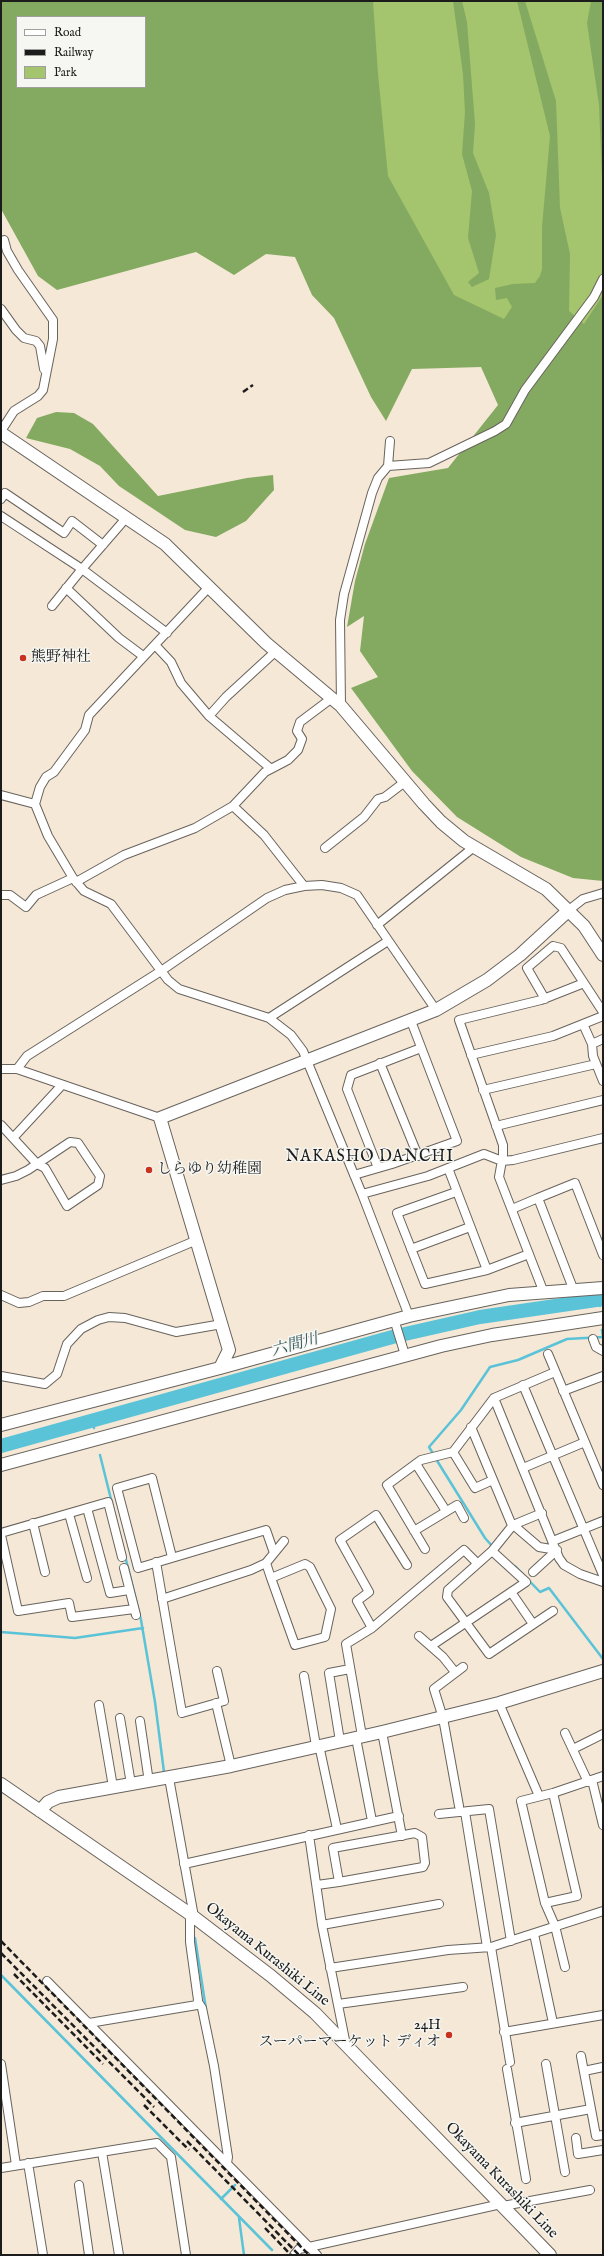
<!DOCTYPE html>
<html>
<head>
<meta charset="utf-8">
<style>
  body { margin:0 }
  #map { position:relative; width:604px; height:2256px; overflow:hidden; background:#f5e8d6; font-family:"IM FELL English",serif }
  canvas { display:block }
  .frame { position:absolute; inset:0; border:2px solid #1c1c1c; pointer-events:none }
  .legend { position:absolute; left:16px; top:16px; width:130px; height:72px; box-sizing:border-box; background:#f6f6f2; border:1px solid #9f9f9c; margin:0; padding:5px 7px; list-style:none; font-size:12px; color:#1c1c1c }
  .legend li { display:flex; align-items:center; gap:8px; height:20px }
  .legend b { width:20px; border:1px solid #9f9f9c }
</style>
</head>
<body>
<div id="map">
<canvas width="604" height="2256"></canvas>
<div class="frame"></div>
<ul class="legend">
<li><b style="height:5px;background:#fff"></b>Road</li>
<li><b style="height:5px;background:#1c1c1c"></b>Railway</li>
<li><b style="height:11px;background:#a4c46d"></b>Park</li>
</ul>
</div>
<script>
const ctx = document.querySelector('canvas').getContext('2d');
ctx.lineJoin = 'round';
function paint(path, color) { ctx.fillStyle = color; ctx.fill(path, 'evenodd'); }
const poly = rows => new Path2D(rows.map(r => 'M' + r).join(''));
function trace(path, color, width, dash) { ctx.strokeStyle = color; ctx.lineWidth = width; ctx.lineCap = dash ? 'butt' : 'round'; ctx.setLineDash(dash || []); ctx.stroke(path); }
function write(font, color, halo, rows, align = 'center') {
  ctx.font = font + ' "IM FELL English","Noto Serif JP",serif'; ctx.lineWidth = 3; ctx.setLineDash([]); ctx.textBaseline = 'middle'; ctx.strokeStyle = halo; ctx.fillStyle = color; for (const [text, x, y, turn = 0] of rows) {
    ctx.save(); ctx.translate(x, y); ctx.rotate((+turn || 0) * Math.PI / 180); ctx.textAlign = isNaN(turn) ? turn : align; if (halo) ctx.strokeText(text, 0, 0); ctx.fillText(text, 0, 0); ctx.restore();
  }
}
const green = poly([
  [365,1,518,1,552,136,542,278,536,286,509,296,515,308,505,323,451,298,377,182],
  [524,1,603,1,603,296,584,328,565,312,558,209,555,102]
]);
const forest = poly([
  [1,1,373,1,378,74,388,176,454,295,504,319,512,307,507,298,496,300,495,288,513,284,535,283,540,276,542,269,542,227,550,136,517,1,525,1,556,101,560,208,570,254,569,311,584,324,603,295,603,881,573,878,521,857,457,817,412,771,351,688,378,677,360,651,364,616,347,627,355,581,365,544,389,478,448,468,498,405,481,367,412,369,386,421,371,397,334,318,312,295,295,257,266,254,234,275,196,252,57,290,38,276,1,209],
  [17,17,145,17,145,87,17,87],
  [453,1,462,1,467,22,475,124,473,153,489,193,496,235,489,279,472,287,468,282,479,273,468,238,472,191,462,154,465,112,463,74],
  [591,1,603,1,603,201,599,105,587,23],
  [56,412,74,413,93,424,158,496,247,478,273,475,274,490,246,521,216,537,185,530,119,486,100,466,70,449,26,438,37,418]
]);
const stream = poly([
  [599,1299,600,1306],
  [92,1421,94,1428],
  [100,1455,141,1620,155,1702,164,1772],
  [434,1455,429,1447,461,1410,490,1367,518,1360,567,1339,603,1337,602,1330],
  [436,1459,485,1538,493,1547],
  [515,1566,540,1592,549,1588,603,1659],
  [1,1632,75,1638,143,1628],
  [195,1938,206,2009],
  [1,1975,272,2250],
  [221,2199,235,2185],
  [239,2218,244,2255]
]);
const river = poly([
  [1,1446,396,1336,480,1317,603,1299]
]);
const street = poly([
  [1,309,16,330,24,338,36,341,40,346,44,369],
  [1,431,14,411,38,396,43,390,53,339,53,320,18,270,7,251,4,240],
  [388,466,390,441],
  [1,499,5,493,64,533,72,521,103,545],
  [1,516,82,569,52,606],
  [127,517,82,569,167,633],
  [210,586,89,715,85,730,54,772,46,777,40,787,35,804,48,836,73,878,84,891,111,904,168,980,179,989,269,1018,291,1035,303,1051,362,1194,409,1316],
  [66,588,119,638,143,656],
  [155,645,171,662,181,683,209,716,270,768],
  [341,706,340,620,344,594,372,493,378,478,388,466,429,463,495,431,506,424,525,390,594,297,603,279],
  [209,716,226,697,276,651],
  [1,795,35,804],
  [325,848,364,817,378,799,385,797,406,781],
  [76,882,124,855,195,828,233,806],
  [304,886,264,835,233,806,265,772,288,760,298,750,302,739,297,731,300,722,332,698],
  [1,895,10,895,26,907,36,895,73,878],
  [569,910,583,899,603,893],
  [377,925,474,847],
  [545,999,527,968,553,946,561,948,603,1012],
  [269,1018,388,941],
  [583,1024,592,1044,593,1056,603,1081],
  [592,1044,603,1039],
  [471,1055,553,1036,603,1016],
  [380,1063,418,1156],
  [1,1069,17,1069,160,1118],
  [17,1069,27,1056,161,971,267,898,285,890,304,886,322,885,341,888,357,895,436,1010],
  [483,1090,596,1064],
  [1,1125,13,1138,62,1085],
  [496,1126,603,1100],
  [378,1168,347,1089,351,1075,421,1048],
  [448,1168,487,1270],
  [354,1175,392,1164,457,1141,411,1021],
  [1,1180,16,1176,28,1170,70,1142,78,1143,100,1176,98,1185,67,1206,45,1168,37,1164,13,1138],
  [456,1192,397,1213,425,1284,487,1270,529,1254],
  [362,1194,428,1176,484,1154,502,1161,513,1160,603,1138],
  [512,1209,538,1198],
  [411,1249,470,1227],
  [574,1291,538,1198,575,1183,603,1255],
  [544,1293,499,1177,503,1155,503,1145,459,1020,541,1000,584,983],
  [1,1295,19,1303,29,1302,43,1296,64,1296,197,1240],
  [394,1319,405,1355],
  [593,1339,596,1347,603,1351],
  [548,1354,603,1485],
  [1,1376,45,1384,57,1374,67,1344,81,1329,98,1320,109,1317,125,1318,176,1332,222,1324],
  [523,1385,603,1575],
  [563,1391,603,1376],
  [494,1398,559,1558,564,1565,580,1574,603,1582],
  [471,1427,511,1523,539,1547,557,1550],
  [453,1452,475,1488,493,1480],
  [416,1464,446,1511],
  [523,1468,585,1442],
  [87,1508,110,1593,129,1590],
  [542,1513,513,1525,492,1551,448,1590,447,1597,489,1654,553,1611],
  [69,1514,87,1578],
  [33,1523,45,1572],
  [414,1531,457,1505,464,1518],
  [1,1533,108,1502,122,1557],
  [1,1535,18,1611,69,1603,72,1617,134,1609],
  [553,1541,603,1521],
  [425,1549,387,1485,421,1460,453,1452,494,1398,555,1372],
  [172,1557,152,1478,117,1488,138,1568,266,1530,274,1553],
  [156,1562,182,1713,224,1701,217,1671],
  [266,1563,271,1578,295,1645,325,1637,331,1609,310,1567,305,1564,271,1578],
  [124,1568,136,1615],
  [533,1572,557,1550],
  [511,1592,533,1624],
  [162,1599,251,1570,266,1563,284,1541],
  [372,1628,464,1550,477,1563],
  [419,1636,443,1657,455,1672],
  [431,1646,526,1582,492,1551],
  [304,1676,316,1746],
  [216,1703,231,1766],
  [499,1703,539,1796],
  [99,1705,113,1787],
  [120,1718,131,1784],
  [140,1721,149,1782],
  [382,1732,402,1836],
  [565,1733,588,1782],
  [362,1736,346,1644,372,1628,357,1601,369,1592,340,1540,376,1515,407,1565],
  [356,1738,372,1821],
  [340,1741,329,1673,350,1669],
  [319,1745,337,1829],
  [573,1749,603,1734],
  [169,1778,194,1917],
  [592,1780,603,1825],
  [553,1793,577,1896,545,1903,521,1801,553,1793,603,1776],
  [459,1806,443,1718,434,1689,463,1667],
  [465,1812,487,1947],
  [439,1814,489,1809,511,1941],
  [309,1835,322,1925,346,2045],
  [184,1864,399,1816],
  [317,1885,339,1882,423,1867,425,1863,422,1837,415,1833,333,1848,339,1882],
  [545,1903,555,1926,565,1967],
  [322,1925,439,1904],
  [534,1934,553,2023],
  [491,1947,510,2062],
  [330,1968,448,1950,491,1947,603,1911],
  [47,1981,317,2255],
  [198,2002,202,2008,214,2066,228,2157,227,2163],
  [338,2004,463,1987],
  [89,2023,197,2005,198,2000,190,1942,190,1914],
  [504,2032,603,2015],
  [1,2064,16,2165],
  [546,2064,565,2172],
  [507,2069,526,2179],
  [584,2071,603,2067],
  [591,2109,596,2136,603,2135],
  [515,2123,591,2109,581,2056],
  [576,2138,578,2154,603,2150],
  [102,2152,119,2255],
  [28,2163,43,2255],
  [1,2168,157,2143,171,2157,186,2255],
  [79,2185,89,2255],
  [503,2206,590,2190],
  [294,2255,299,2249,309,2247,501,2204]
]);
const secondary = poly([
  [1,433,165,544,266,643,341,706,424,804,441,822,464,841,546,889,584,926,603,955],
  [220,1368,229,1350,160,1118,436,1010,487,980,520,955,569,910],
  [1,1425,220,1368,409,1316,509,1295,603,1288],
  [1,1465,441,1346,492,1335,603,1318],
  [1,1784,190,1914,271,1976,315,2013,346,2045,550,2255],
  [40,1811,48,1802,59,1797,231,1766,382,1732,499,1703,603,1671]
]);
const rail = poly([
  [243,392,253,385],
  [1,1941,309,2255],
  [1,1953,154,2107],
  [14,1974,103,2064],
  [144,2105,189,2150],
  [187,2141,299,2255],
  [265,2228,291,2255]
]);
const markers = [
  [23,658,4,"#c8321e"],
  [149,1170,4,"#c8321e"],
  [449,2035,4,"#c8321e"]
];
const poiNames = [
  ["熊野神社",31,658],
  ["しらゆり幼稚園",157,1170],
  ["24H",441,2026,"right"],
  ["スーパーマーケット ディオ",441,2043,"right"]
];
const streetNames = [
  ["Okayama Kurashiki Line",267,1955,39],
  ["Okayama Kurashiki Line",501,2181,46]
];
const neighbourhoodNames = [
  ["NAKASHO DANCHI",370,1158]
];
const waterNames = [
  ["六間川",295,1346,-16]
];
paint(green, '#a4c46d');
paint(forest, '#83aa60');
trace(stream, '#5bc3d8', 2.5);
trace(river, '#5bc3d8', 14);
trace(street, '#68635d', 10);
trace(secondary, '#68635d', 14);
trace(street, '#fff', 8);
trace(secondary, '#fff', 12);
trace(rail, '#1c1c1c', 2.5, [6, 3]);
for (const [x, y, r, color] of markers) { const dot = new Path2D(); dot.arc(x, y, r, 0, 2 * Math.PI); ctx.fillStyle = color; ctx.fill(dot); trace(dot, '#f6f6f2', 1.5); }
write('15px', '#1c1c1c', '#f6f6f2', poiNames, 'left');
write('15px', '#1c1c1c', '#f6f6f2', streetNames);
ctx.letterSpacing = '1px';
write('16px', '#1c1c1c', '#f6f6f2', neighbourhoodNames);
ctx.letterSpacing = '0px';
write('italic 16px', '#32565e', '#f6f6f2', waterNames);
</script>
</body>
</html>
